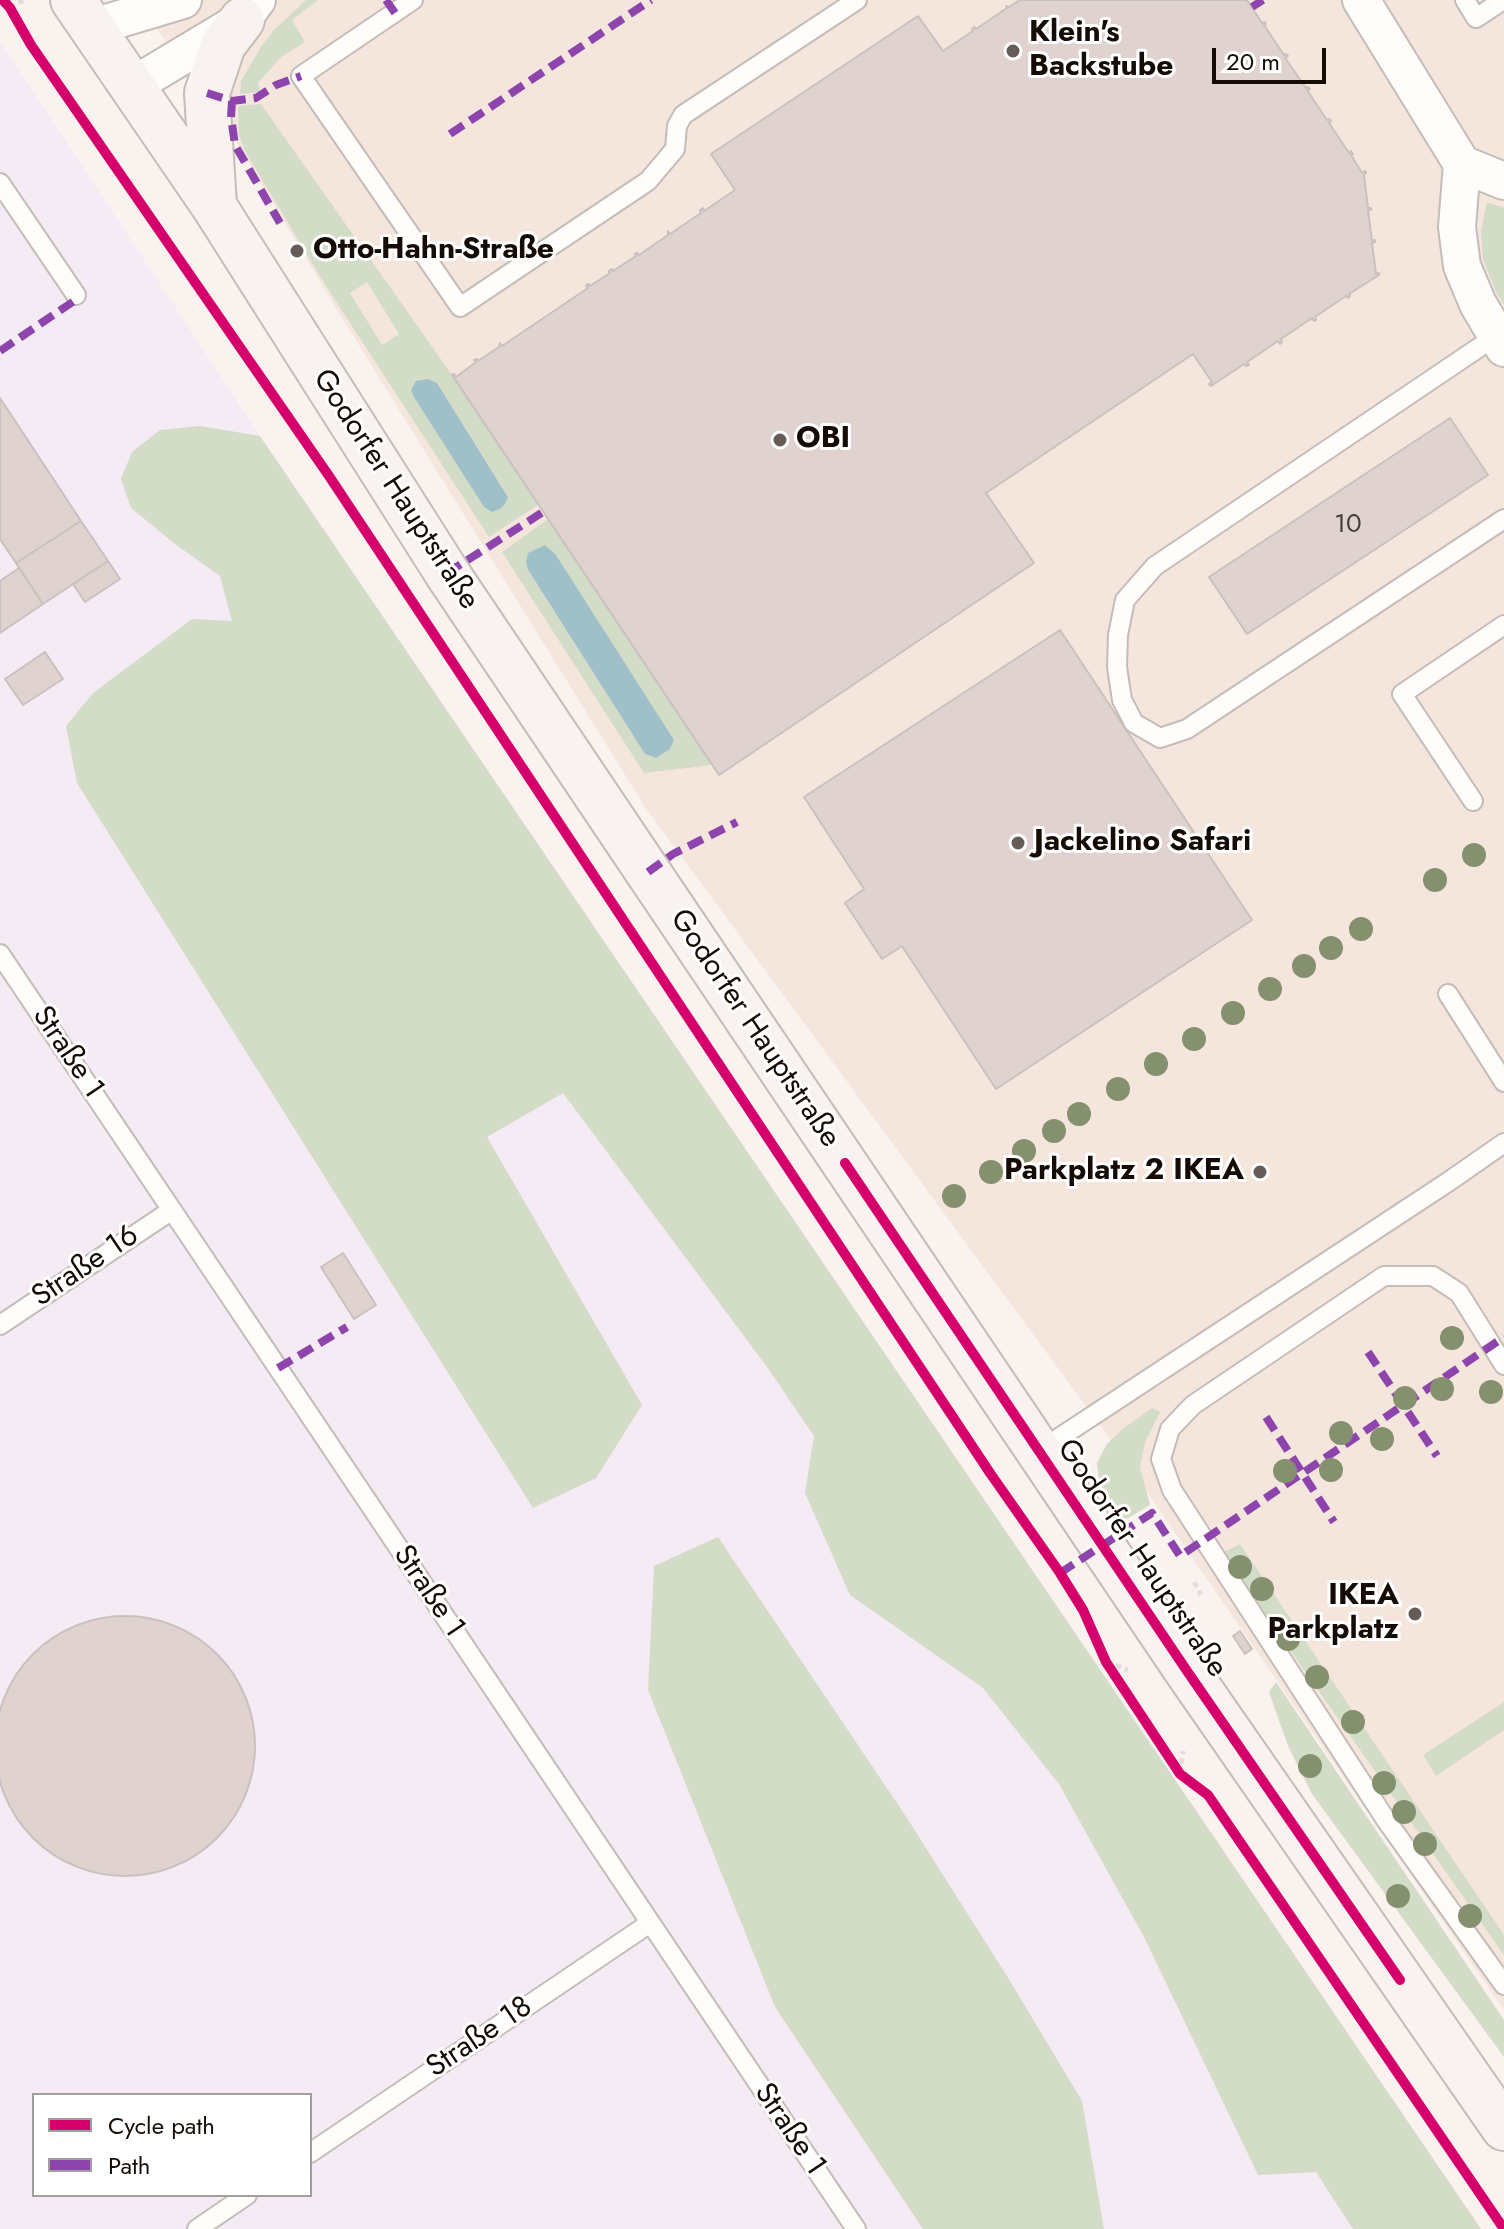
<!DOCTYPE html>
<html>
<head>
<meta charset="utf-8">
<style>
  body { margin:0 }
  #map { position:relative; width:1504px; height:2229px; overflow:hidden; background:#f9f2ee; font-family:Jost,sans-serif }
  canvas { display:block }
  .legend { position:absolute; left:32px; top:2093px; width:280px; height:104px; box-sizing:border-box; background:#fff; border:2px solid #a19e9b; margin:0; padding:10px 14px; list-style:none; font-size:24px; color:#150c06 }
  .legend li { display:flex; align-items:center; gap:16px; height:40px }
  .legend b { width:40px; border:2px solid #a19e9b }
  .scale { position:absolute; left:1212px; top:48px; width:114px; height:36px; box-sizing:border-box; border:4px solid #150c06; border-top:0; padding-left:10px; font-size:24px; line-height:28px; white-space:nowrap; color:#150c06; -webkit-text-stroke:6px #fff; paint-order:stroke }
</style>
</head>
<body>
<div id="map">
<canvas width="1504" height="2229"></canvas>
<ul class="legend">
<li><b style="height:10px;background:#d6006c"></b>Cycle path</li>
<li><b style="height:10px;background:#8e44ad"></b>Path</li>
</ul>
<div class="scale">20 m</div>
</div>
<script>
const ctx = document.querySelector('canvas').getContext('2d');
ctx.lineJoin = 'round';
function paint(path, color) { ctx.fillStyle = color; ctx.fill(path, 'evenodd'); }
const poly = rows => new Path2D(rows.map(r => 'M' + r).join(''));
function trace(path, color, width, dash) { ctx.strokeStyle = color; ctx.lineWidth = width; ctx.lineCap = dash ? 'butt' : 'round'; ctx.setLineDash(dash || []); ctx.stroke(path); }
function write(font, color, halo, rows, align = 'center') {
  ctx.font = font + ' Jost,sans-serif'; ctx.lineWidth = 6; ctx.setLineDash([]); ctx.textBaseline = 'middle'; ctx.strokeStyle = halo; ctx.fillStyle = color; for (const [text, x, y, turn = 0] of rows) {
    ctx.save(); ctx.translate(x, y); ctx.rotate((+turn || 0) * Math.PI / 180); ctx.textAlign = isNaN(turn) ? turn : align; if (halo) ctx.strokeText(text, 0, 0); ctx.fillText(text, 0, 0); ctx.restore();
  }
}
const built = poly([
  [136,0,1504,0,1504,2010,1116,1447,645,807,323,287,225,123]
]);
const industrial = poly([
  [0,41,260,436,1410,2229,0,2229],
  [34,2095,310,2095,310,2195,34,2195]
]);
const green = poly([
  [306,0,318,0,292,20,305,42,281,57,258,83,260,92,240,94,241,81,262,45,274,30],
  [261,104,452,375,538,505,489,537,326,286,246,153,239,136,238,106],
  [367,282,399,334,382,345,350,293],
  [428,379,437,383,508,496,484,507,411,390],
  [1487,202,1504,208,1504,305,1496,292,1483,259,1481,231],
  [200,426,260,436,1481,2229,1353,2229,1316,2172,1258,2175,1144,1937,1059,1784,983,1688,850,1595,805,1493,814,1436,767,1367,563,1093,487,1137,642,1405,596,1478,533,1508,77,783,66,726,93,693,192,619,232,621,220,576,175,544,131,508,121,479,132,452,160,430],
  [548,519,712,765,644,773,502,552],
  [556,555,674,740,670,749,656,758,645,754,528,571,526,562],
  [1152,1408,1160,1412,1145,1442,1140,1467,1150,1505,1125,1520,1099,1483,1097,1463,1107,1444,1124,1428],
  [718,1537,907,1818,1010,1981,1082,2101,1104,2229,923,2229,775,2007,648,1690,654,1566],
  [1240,1544,1504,1935,1504,1955,1222,1553],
  [1276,1682,1504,2020,1504,2057,1312,1794,1288,1746,1269,1692],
  [1504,1702,1504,1730,1436,1776,1423,1755]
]);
const water = poly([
  [428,379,437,383,508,497,505,504,500,509,492,512,484,507,414,397,411,390,416,381],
  [545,545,556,555,674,740,670,749,656,758,645,754,528,570,526,562,528,553]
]);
const building = poly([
  [1020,0,1247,0,1262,23,1265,22,1266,24,1264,25,1284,55,1286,54,1288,56,1285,58,1306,88,1308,87,1310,89,1307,90,1327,120,1330,119,1331,121,1329,123,1349,153,1351,151,1353,154,1351,155,1362,173,1365,171,1366,173,1364,175,1368,208,1371,208,1371,210,1368,210,1372,241,1375,240,1375,242,1372,243,1376,274,1379,273,1379,275,1349,294,1350,296,1348,298,1346,296,1315,317,1316,320,1314,321,1312,318,1281,339,1282,342,1280,344,1278,341,1247,362,1249,365,1246,366,1244,364,1211,386,1209,384,1212,382,1193,354,986,493,1034,563,719,775,452,375,454,374,456,377,476,362,474,360,477,359,478,361,499,347,500,343,502,346,588,288,586,286,588,284,590,286,610,273,609,271,612,269,613,271,636,256,635,254,637,253,639,255,668,235,668,231,670,234,701,213,700,210,703,208,704,211,735,190,711,154,918,16,943,51,973,31,972,29,974,27,976,29,1007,8,1006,6,1009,7,1020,0],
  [0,398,81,521,16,563,0,539,0,398],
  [1450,418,1488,475,1247,634,1209,577,1450,418],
  [81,521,108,561,43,604,16,563,81,521],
  [108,561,120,579,85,602,73,584,108,561],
  [19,568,43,604,0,633,0,581,19,568],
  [1060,630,1252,920,996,1089,902,946,882,959,845,903,864,889,804,797,1060,630],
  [45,652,63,679,23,705,5,679,45,652],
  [343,1253,376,1305,354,1319,321,1267,343,1253],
  '-5 1746a130 130 0 1 1 260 0a130 130 0 1 1-260 0Z',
  [1240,1631,1252,1649,1245,1654,1233,1636,1240,1631]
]);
const path = poly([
  [10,8,23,0],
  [1194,1582,1201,1595],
  [1106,1662,1128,1670],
  [1180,1774,1183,1751]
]);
const service = poly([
  [413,0,301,76,460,307,648,181,675,149,677,126,683,115,857,0],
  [1465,0,1476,18,1503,0],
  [0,183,76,295],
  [1496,336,1155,566,1125,600,1118,635,1117,667,1122,700,1134,723,1160,738,1187,729,1504,519],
  [1473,801,1402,694,1504,625],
  [0,954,856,2229],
  [1448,994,1504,1082],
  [0,1325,172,1210],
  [1504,1365,1459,1293,1433,1276,1384,1276,1193,1405,1170,1429,1161,1459,1172,1490,1386,1820,1504,1985],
  [1039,1451,1448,1182,1504,1143],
  [310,2153,650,1923],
  [197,2229,247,2195]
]);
const minor = poly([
  [1361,0,1462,164,1504,181],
  [93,27,183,0],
  [132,86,242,20,257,0],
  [1462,164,1457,227,1462,266,1478,304,1504,348]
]);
const secondary = poly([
  [73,0,214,206,447,573,648,872,1187,1671,1504,2128],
  [214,206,207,93,223,45,242,20]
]);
const quiet = poly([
  [386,0,395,13],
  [1252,7,1263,0],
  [207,93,232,101,256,98,276,85,301,76],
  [232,101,231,117,235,145,280,223],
  [450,134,651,0],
  [0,351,74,301,76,295],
  [447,573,543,512],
  [648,872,673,854,737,822],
  [1368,1352,1437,1456],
  [278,1368,347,1327],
  [1266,1417,1334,1522],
  [1060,1573,1152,1513,1180,1556,1504,1337]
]);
const cycleway = poly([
  [3,0,10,8,31,45,329,476,990,1473,1060,1573,1083,1610,1106,1662,1180,1774,1208,1795,1504,2229],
  [845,1163,1187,1671,1400,1980]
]);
const trees = [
  [1474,855],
  [1435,880],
  [1361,929],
  [1331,948],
  [1304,966],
  [1270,989],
  [1233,1013],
  [1194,1039],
  [1156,1064],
  [1118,1089],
  [1079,1114],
  [1054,1131],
  [1024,1151],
  [991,1172],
  [954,1196],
  [1452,1338],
  [1442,1389],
  [1491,1392],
  [1405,1398],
  [1341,1433],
  [1382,1439],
  [1331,1470],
  [1285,1471],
  [1240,1567],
  [1262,1589],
  [1288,1639],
  [1317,1677],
  [1353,1722],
  [1310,1766],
  [1384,1783],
  [1404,1812],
  [1425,1844],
  [1398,1896],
  [1470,1916]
];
const markers = [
  [1013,51,8,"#655c57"],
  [297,251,8,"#655c57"],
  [780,440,8,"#655c57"],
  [1018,843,8,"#655c57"],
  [1260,1172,8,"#655c57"],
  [1415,1614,8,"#655c57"]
];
const numberNames = [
  ["10",1348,526]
];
const poiNames = [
  ["Klein's",1029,34],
  ["Backstube",1029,68],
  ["Otto-Hahn-Straße",313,251],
  ["OBI",796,440],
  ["Jackelino Safari",1034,843],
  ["Parkplatz 2 IKEA",1244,1172,"right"],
  ["IKEA",1399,1597,"right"],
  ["Parkplatz",1399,1631,"right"]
];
const streetNames = [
  ["Godorfer Hauptstraße",395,490,57],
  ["Godorfer Hauptstraße",754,1029,56],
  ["Straße 1",67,1053,56],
  ["Straße 16",86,1267,-34],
  ["Godorfer Hauptstraße",1141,1559,56],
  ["Straße 1",428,1592,56],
  ["Straße 18",480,2038,-34],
  ["Straße 1",789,2130,56]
];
paint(built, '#f5e6dd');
paint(industrial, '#f4ebf5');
paint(green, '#d3dcc6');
paint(water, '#9fbfc9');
paint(building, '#e0d3cf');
trace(building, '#cac1be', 2);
trace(service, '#c4bcb7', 22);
trace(minor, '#c4bcb7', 40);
trace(secondary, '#c4bcb7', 48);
trace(path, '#e1dedd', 5, [6, 4]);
trace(service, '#fefdfc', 18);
trace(minor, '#fefdfc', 36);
trace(secondary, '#f8f3f1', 44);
trace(quiet, '#8e44ad', 8, [16, 8]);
trace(cycleway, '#d6006c', 10);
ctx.fillStyle = '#84906e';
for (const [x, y] of trees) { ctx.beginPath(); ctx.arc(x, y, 12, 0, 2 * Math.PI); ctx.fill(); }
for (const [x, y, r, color] of markers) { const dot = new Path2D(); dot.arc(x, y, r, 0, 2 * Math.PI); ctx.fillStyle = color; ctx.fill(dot); trace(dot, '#fff', 3); }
write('26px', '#483e38', null, numberNames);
write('bold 30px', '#150c06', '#fff', poiNames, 'left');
write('30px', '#150c06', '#fff', streetNames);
</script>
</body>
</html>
